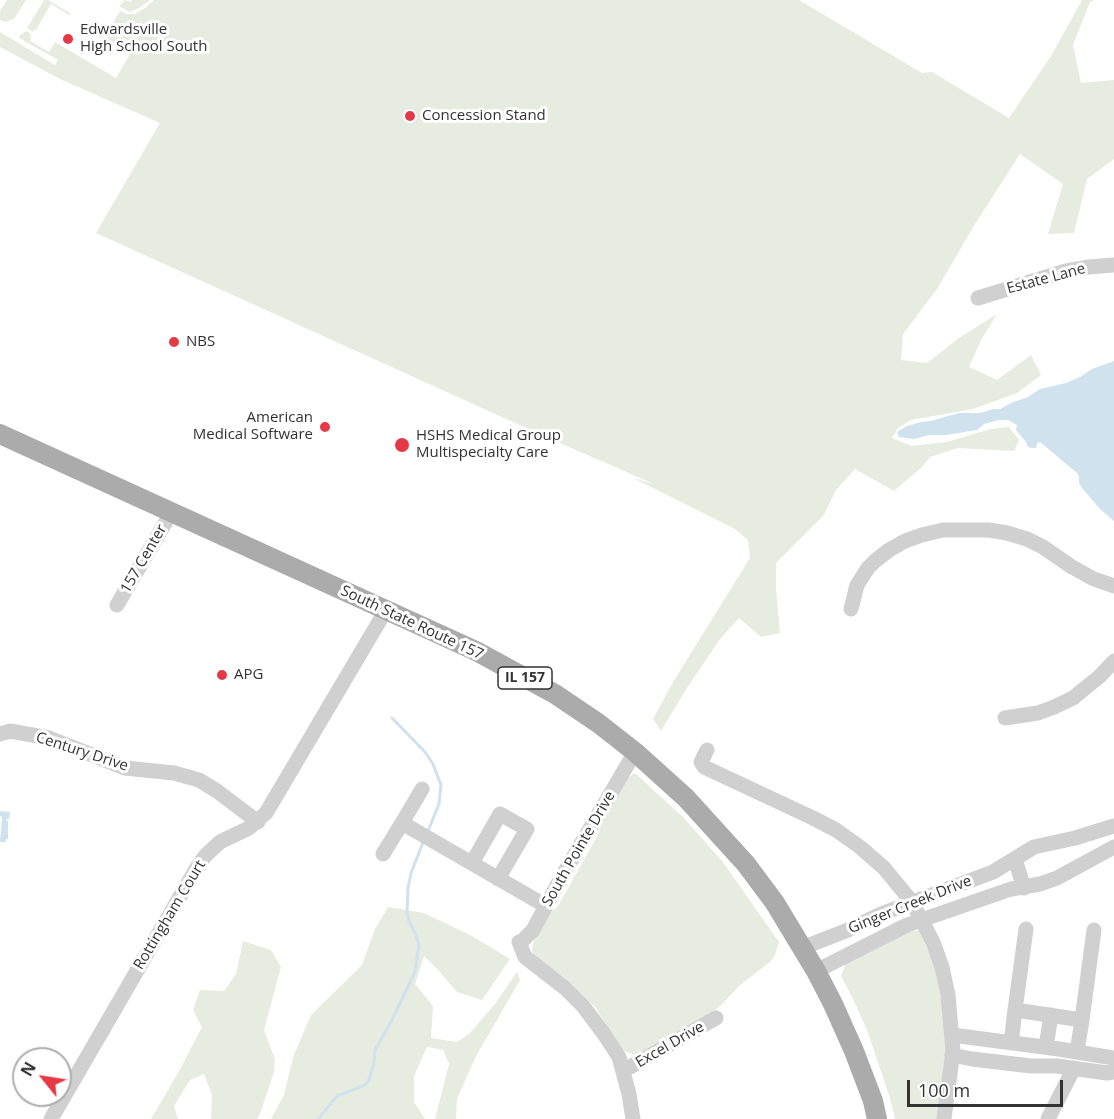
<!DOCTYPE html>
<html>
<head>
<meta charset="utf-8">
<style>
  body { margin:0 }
  #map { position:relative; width:1114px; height:1119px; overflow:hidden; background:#fff; font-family:"Open Sans",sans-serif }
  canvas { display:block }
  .north { position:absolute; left:12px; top:1047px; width:60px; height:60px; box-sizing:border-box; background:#fff; border:2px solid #adadad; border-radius:50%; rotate:300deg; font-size:16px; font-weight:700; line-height:24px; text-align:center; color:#333 }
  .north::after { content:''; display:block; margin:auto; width:21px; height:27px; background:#e63946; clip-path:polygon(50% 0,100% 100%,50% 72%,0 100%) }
  .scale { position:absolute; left:907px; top:1080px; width:156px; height:27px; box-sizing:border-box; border:3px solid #333; border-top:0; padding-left:8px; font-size:18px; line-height:21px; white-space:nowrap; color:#333; -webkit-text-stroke:4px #fff; paint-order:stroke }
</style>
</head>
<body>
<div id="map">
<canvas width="1114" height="1119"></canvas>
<div class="north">N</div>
<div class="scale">100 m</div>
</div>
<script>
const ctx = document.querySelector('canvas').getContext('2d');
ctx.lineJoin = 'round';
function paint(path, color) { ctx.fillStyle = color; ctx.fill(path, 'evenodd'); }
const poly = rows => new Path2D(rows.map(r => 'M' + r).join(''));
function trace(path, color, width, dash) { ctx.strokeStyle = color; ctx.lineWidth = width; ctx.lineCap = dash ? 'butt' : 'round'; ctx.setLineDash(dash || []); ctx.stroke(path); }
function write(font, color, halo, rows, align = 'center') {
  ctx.font = font + ' "Open Sans",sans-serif'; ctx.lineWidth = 6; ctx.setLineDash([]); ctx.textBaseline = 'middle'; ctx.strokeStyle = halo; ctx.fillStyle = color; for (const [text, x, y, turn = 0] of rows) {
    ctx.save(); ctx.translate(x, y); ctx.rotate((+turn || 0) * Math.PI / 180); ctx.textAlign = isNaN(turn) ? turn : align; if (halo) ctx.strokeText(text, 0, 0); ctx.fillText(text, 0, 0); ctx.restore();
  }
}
const green = poly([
  [7,0,26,0,14,19,6,22,0,20,0,11],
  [44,0,48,0,70,13,69,15,51,4,36,30,34,30,33,32,27,28],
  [125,0,130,2,132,0,150,0,139,8,130,12,119,6],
  [154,0,799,0,922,73,932,72,1009,118,1051,56,1082,0,1095,0,1090,2,1073,45,1081,83,1114,80,1114,159,1087,179,1074,233,1048,234,1063,184,1020,154,975,224,937,289,903,334,901,360,927,363,959,338,997,314,981,340,969,367,997,380,1031,355,1041,375,1017,393,973,409,911,420,898,428,892,438,911,446,947,442,991,429,1009,427,1019,440,1014,451,958,448,930,457,922,467,894,491,855,469,836,490,824,515,776,563,776,589,780,633,761,637,739,618,720,639,685,691,661,731,653,719,673,682,750,558,748,540,735,529,633,478,654,484,546,437,96,233,160,123,60,79,0,47,0,32,55,65,58,60,19,38,19,36,26,31,31,34,30,37,31,38,30,41,49,52,55,42,116,78,130,54,104,38,120,11,127,14,135,14,145,8],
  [633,774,636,774,682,816,723,862,779,942,775,955,770,962,740,985,721,1005,707,1017,637,1055,626,1052,621,1047,595,1007,567,979,538,959,534,956,532,950,533,943,542,924,549,914,558,906,599,833,600,822,627,779],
  [388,907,424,913,472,936,510,959,482,1000,457,992,438,970,424,956,415,984,433,1006,431,1038,457,1042,469,1034,495,1004,517,972,520,980,475,1058,457,1099,456,1119,435,1119,449,1064,443,1050,427,1047,414,1076,414,1102,425,1119,271,1119,284,1095,293,1057,311,1015,362,965,375,929],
  [908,931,919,931,934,963,946,1024,946,1062,938,1119,895,1119,889,1095,867,1030,852,997,841,976,847,960],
  [243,941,271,950,281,967,264,1030,275,1059,274,1072,260,1114,257,1119,211,1119,212,1095,204,1074,190,1080,174,1106,178,1119,151,1119,178,1073,202,1027,193,1010,200,990,224,991,236,974]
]);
const water = poly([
  [1114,361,1114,521,1100,509,1082,488,1079,483,1079,476,1077,473,1040,442,1037,443,1036,448,1032,448,1028,447,1026,442,1016,430,1017,425,1008,420,999,420,984,424,977,430,946,435,929,435,914,439,899,437,897,432,907,426,921,422,931,421,959,413,980,413,994,409,1000,409,1011,403,1028,397,1040,389,1066,383,1080,377,1092,369],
  [0,811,10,812,9,819,5,820,8,821,8,839,6,839,6,842,0,842,2,817,0,816]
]);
const stream = poly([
  [392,718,425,752,433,764,441,785,439,804,428,831],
  [318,1119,337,1096,365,1085,369,1080,374,1063,375,1050,392,1020,415,972,419,946,416,935,409,921,407,913,408,888,411,873,424,840]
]);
const minor = poly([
  [978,298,1066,271,1089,267,1114,265],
  [117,605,171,513],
  [851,609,857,585,868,568,875,561,889,550,905,541,922,535,943,530,989,530,1007,533,1027,539,1043,547,1072,567,1094,579,1114,586],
  [1005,718,1038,713,1054,707,1073,698,1100,676,1114,661],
  [0,734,10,731,49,738,125,768,174,773,199,780,217,791,258,822],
  [707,750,701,762,704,767,813,818,836,830,860,847,884,868,912,902,933,942,942,967,948,995,953,1051,944,1119],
  [422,789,402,823,546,906],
  [383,854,402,823],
  [1015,859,1024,888],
  [472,863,500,814,527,829,498,879],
  [802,948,848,930,881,914,993,872,1034,847,1075,838,1114,826],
  [816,971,907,925,1011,889,1040,884,1057,878,1114,847],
  [1015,1010,1026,929],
  [1082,1020,1094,930],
  [952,1035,1059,1049,1114,1058],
  [1011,1043,1015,1010,1082,1020,1077,1051],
  [1046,1047,1051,1015],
  [952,1055,972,1059,1031,1066,1057,1066,1107,1073,1114,1072],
  [623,1071,716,1018],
  [51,1119,199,864,206,855,220,842,249,828,266,813,386,610],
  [633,1119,629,1094,619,1057,604,1034,583,1006,565,988,525,957,519,942,522,941,533,930,561,878,635,752],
  [1048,1119,1074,1068]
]);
const major = poly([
  [0,434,476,651,555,694,598,723,635,752,686,798,746,864,775,903,816,971,833,1004,854,1051,873,1101,877,1119]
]);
const markers = [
  [68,39,6,"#e63946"],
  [410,116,6,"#e63946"],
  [174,342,6,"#e63946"],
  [325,427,6,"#e63946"],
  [402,445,8,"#e63946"],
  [222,675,6,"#e63946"]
];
const shields = [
  [525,678,54]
];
const shieldNames = [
  ["IL 157",525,678]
];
const poiNames = [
  ["Edwardsville",80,30],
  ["High School South",80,47],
  ["Concession Stand",422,116],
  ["NBS",186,342],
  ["American",313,418,"right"],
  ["Medical Software",313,435,"right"],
  ["HSHS Medical Group",416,436],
  ["Multispecialty Care",416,453],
  ["APG",234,675]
];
const streetNames = [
  ["Estate Lane",1046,279,-15],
  ["157 Center",144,559,-60],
  ["South State Route 157",412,623,25],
  ["Century Drive",82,752,18],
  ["South Pointe Drive",579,849,-60],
  ["Ginger Creek Drive",910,905,-22],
  ["Rottingham Court",170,915,-59],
  ["Excel Drive",670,1045,-30]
];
paint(green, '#e6ecdf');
paint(water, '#cfe2ee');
trace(stream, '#cfe2ee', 3);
trace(minor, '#d0d0d0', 15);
trace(major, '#ababab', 20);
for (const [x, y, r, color] of markers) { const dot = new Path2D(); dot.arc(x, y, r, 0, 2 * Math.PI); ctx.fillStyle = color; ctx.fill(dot); trace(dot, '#fff', 2); }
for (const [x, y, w] of shields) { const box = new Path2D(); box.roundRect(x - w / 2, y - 11, w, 22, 4.5); ctx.fillStyle = '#fff'; ctx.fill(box); trace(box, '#333', 1.5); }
write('bold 14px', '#333', null, shieldNames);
write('15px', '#333', '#fff', poiNames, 'left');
write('15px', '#333', '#fff', streetNames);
</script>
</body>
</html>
